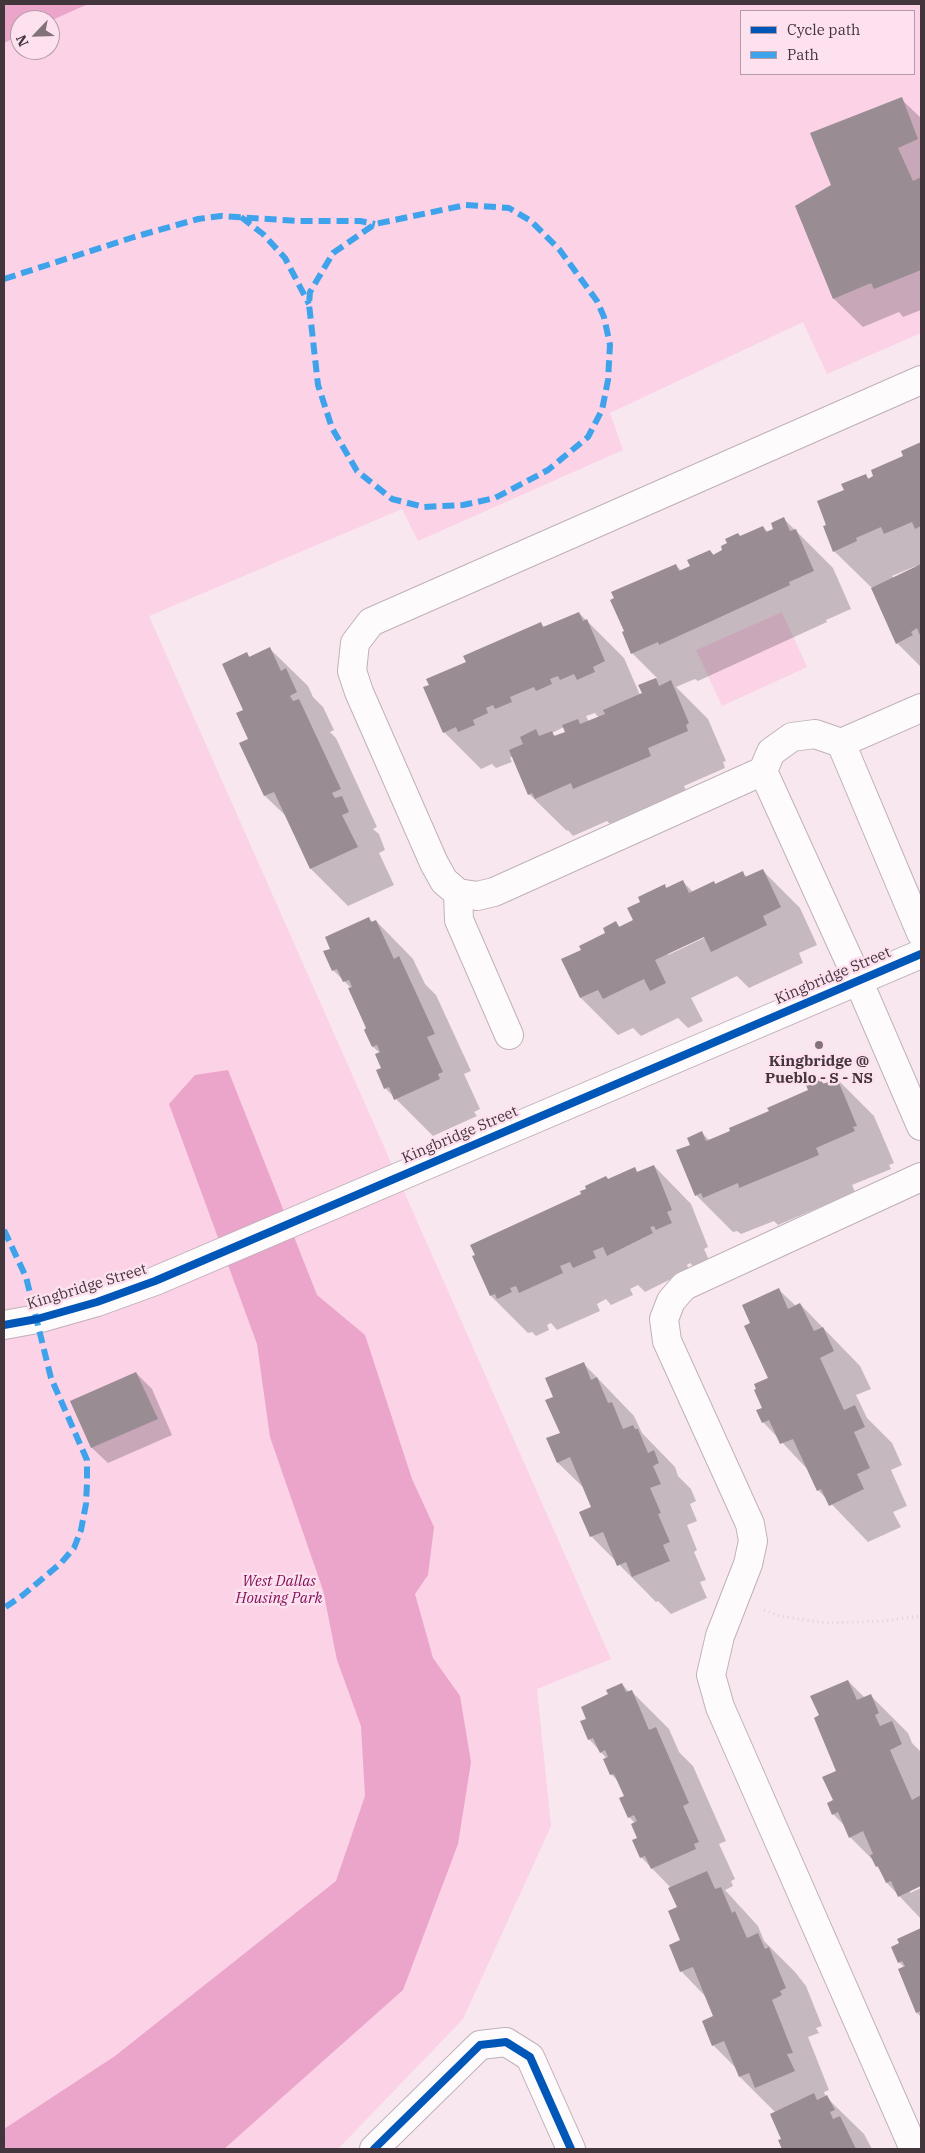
<!DOCTYPE html>
<html>
<head>
<meta charset="utf-8">
<style>
  body { margin:0 }
  #map { position:relative; width:925px; height:2153px; overflow:hidden; background:#f8e7ef; font-family:"IBM Plex Serif",serif }
  canvas { display:block }
  .frame { position:absolute; inset:0; border:5px solid #43353c; pointer-events:none }
  .legend { position:absolute; left:740px; top:10px; width:175px; height:65px; box-sizing:border-box; background:#fee1ef; border:1px solid #b39ca7; margin:0; padding:6px 9px; list-style:none; font-size:15px; color:#43353c }
  .legend li { display:flex; align-items:center; gap:10px; height:25px }
  .legend b { width:25px; border:1px solid #b39ca7 }
  .north { position:absolute; left:10px; top:10px; width:50px; height:50px; box-sizing:border-box; background:#fee1ef; border:1px solid #b39ca7; border-radius:50%; rotate:246deg; font-size:14px; font-weight:700; line-height:20px; text-align:center; color:#43353c }
  .north::after { content:''; display:block; margin:auto; width:18px; height:22px; background:#82737b; clip-path:polygon(50% 0,100% 100%,50% 72%,0 100%) }
</style>
</head>
<body>
<div id="map">
<canvas width="925" height="2153"></canvas>
<div class="frame"></div>
<ul class="legend">
<li><b style="height:6px;background:#0057b8"></b>Cycle path</li>
<li><b style="height:6px;background:#3fa3ec"></b>Path</li>
</ul>
<div class="north">N</div>
</div>
<script>
const ctx = document.querySelector('canvas').getContext('2d');
ctx.lineJoin = 'round';
function paint(path, color) { ctx.fillStyle = color; ctx.fill(path, 'evenodd'); }
const poly = rows => new Path2D(rows.map(r => 'M' + r).join(''));
function trace(path, color, width, dash) { ctx.strokeStyle = color; ctx.lineWidth = width; ctx.lineCap = dash ? 'butt' : 'round'; ctx.setLineDash(dash || []); ctx.stroke(path); }
function write(font, color, halo, rows, align = 'center') {
  ctx.font = font + ' "IBM Plex Serif",serif'; ctx.lineWidth = 5; ctx.setLineDash([]); ctx.textBaseline = 'middle'; ctx.strokeStyle = halo; ctx.fillStyle = color; for (const [text, x, y, turn = 0] of rows) {
    ctx.save(); ctx.translate(x, y); ctx.rotate((+turn || 0) * Math.PI / 180); ctx.textAlign = isNaN(turn) ? turn : align; if (halo) ctx.strokeText(text, 0, 0); ctx.fillText(text, 0, 0); ctx.restore();
  }
}
const green = poly([
  [4,4,921,4,921,333,827,374,803,322,610,413,623,450,418,541,402,509,149,616,611,1659,537,1689,551,1826,463,2019,338,2149,4,2149],
  [741,11,914,11,914,74,741,74],
  [20,20,50,20,50,50,20,50],
  [782,612,807,667,722,706,696,650]
]);
const water = poly([
  [4,4,88,4,50,21,20,20,20,35,4,43],
  [228,1070,317,1295,365,1335,412,1479,434,1527,428,1575,415,1594,433,1658,460,1696,471,1762,458,1844,403,1990,224,2149,4,2149,4,2129,115,2056,336,1881,365,1796,361,1726,337,1660,323,1590,270,1437,257,1344,169,1104,195,1075]
]);
const shadow = poly([
  [901,99,921,118,921,310,903,317,899,312,863,327,834,299,796,206,832,186],
  [921,443,921,667,897,643,872,588,834,551,828,525,845,491,865,475,869,479,905,457,902,452],
  [916,566,917,568,894,579,892,576],
  [784,519,833,568,851,609,826,620,827,622,698,681,695,679,676,687,708,719,726,761,723,762,725,768,684,786,687,793,612,826,607,821,573,836,568,830,567,831,529,794,513,756,510,758,512,762,496,768,492,764,481,769,444,732,468,662,541,624,545,628,579,613,624,658,640,695,643,694,640,686,657,678,632,653,675,565,682,571,692,567,710,551,714,555,724,551,741,537,763,527,768,532,775,529],
  [595,713,599,718,589,722,586,716],
  [564,727,566,733,556,737,552,733],
  [270,649,308,686,313,697,323,707,334,730,330,732,336,738,377,827,373,829,379,834,385,850,379,853,394,885,348,906,311,869,287,817,265,796,241,744,250,739,245,710,247,654,251,658],
  [762,870,800,908,817,945,799,953,803,963,749,988,737,976,691,998,703,1021,688,1028,678,1018,641,1036,633,1028,618,1035,581,998,563,960,583,950,607,934,616,923,620,927,634,920,641,902,664,886,667,889,683,882,693,892,714,882,716,885,742,872,747,877],
  [709,933,710,935,668,955,668,953],
  [369,918,373,923,376,921,413,959,425,984,436,995,471,1071,464,1074,480,1109,474,1112,477,1116,433,1136,385,1088,380,1053,373,1047,366,1030,368,1029,351,988,333,970,331,949],
  [837,1079,874,1116,894,1163,889,1165,891,1169,852,1185,855,1192,778,1225,774,1221,741,1234,737,1231,733,1232,696,1195,691,1145,702,1133,710,1141,810,1091,820,1080,825,1084],
  [654,1166,691,1204,708,1247,704,1249,709,1260,694,1267,690,1263,687,1265,689,1270,645,1292,638,1285,630,1289,633,1295,611,1305,606,1299,597,1304,600,1311,557,1330,551,1323,547,1325,549,1330,536,1336,532,1332,528,1333,491,1296,474,1256,609,1180,634,1169,639,1173],
  [778,1289,796,1306,800,1304,860,1366,871,1389,856,1395,867,1418,892,1443,902,1465,891,1470,907,1506,893,1512,901,1527,868,1542,818,1490,809,1471,763,1422,769,1379,752,1324],
  [583,1363,634,1416,642,1433,675,1467,678,1476,691,1489,696,1501,690,1504,697,1521,687,1525,697,1550,694,1552,706,1580,700,1582,707,1598,671,1614,658,1601,656,1602,591,1536,593,1507,586,1490,558,1463,548,1439,561,1434,555,1398],
  [136,1373,152,1389,172,1435,108,1463,92,1448,72,1402],
  [848,1681,865,1698,871,1696,908,1733,912,1743,921,1752,921,1885,910,1890,910,1893,921,1888,921,1919,887,1883,874,1861,850,1837,845,1826,833,1814,838,1772,820,1716],
  [622,1684,629,1692,631,1691,669,1729,679,1752,693,1766,726,1841,719,1844,735,1879,731,1881,733,1886,725,1890,758,1926,764,1941,795,1972,806,1986,822,2026,816,2028,819,2033,808,2037,829,2090,824,2092,826,2097,864,2134,872,2149,783,2149,780,2141,783,2139,776,2113,740,2077,737,2069,713,2045,715,2017,706,1997,681,1971,682,1941,679,1907,671,1888,641,1857,635,1823,629,1817,626,1797,619,1782,611,1774,607,1759,589,1739,588,1720],
  [921,1929,921,2017,917,2013,899,1969,904,1967,899,1962,901,1944,899,1939]
]);
const building = poly([
  [902,97,918,139,898,148,913,181,921,177,921,270,874,289,871,283,833,299,795,206,831,185,810,133],
  [921,442,921,526,915,529,912,522,884,534,881,527,856,538,857,541,833,552,823,526,826,525,817,501,844,490,841,484,866,474,868,479,873,476,871,470,903,456,901,451],
  [784,517,790,531,796,529,814,571,789,582,790,585,703,625,659,645,658,642,631,654,622,632,624,631,610,600,614,598,611,592,676,564,679,571,690,566,687,560,710,550,713,555,722,550,721,546,727,543,725,539,738,533,740,536,763,526,766,532,773,529,771,523],
  [921,564,921,638,917,628,911,632,913,635,896,644,871,588],
  [579,612,583,621,587,619,605,661,593,667,595,672,577,680,574,674,560,680,558,676,550,679,552,684,536,691,534,687,510,697,512,702,495,709,493,705,486,708,488,713,473,720,475,725,458,732,456,727,443,733,423,687,429,685,426,679,466,662,463,656,541,622,543,627],
  [270,647,281,671,286,668,297,692,290,696,293,701,299,699,341,789,332,793,335,798,342,796,349,812,342,815,358,847,310,869,274,792,264,796,239,743,248,739,236,713,243,710,222,664,247,652,249,657],
  [656,678,659,686,671,680,689,723,686,725,688,731,648,748,651,756,573,789,571,783,535,799,532,793,528,795,509,750,523,744,520,737,536,729,539,736,552,731,554,736,565,732,562,725,578,719,580,724,605,714,603,710,642,693,638,685],
  [763,869,781,907,763,916,767,925,711,952,704,937,655,960,666,983,650,991,644,979,603,999,598,990,580,998,561,959,581,950,579,946,605,933,603,928,616,921,619,927,633,920,627,908,640,902,638,897,665,884,666,888,683,880,689,893,714,881,715,884,743,871,745,877],
  [369,917,371,922,376,920,394,959,399,956,435,1034,427,1037,443,1072,438,1074,440,1079,394,1100,389,1087,384,1089,376,1070,381,1068,375,1054,380,1052,377,1045,372,1047,364,1030,366,1028,348,988,352,987,349,980,343,982,337,969,332,971,323,951,330,949,325,937],
  [820,1078,823,1084,837,1078,857,1126,853,1127,855,1131,816,1148,819,1155,739,1188,738,1183,703,1198,701,1193,695,1196,676,1150,690,1145,687,1138,702,1131,706,1141,730,1131,729,1128,769,1111,767,1108,808,1090,806,1085],
  [654,1165,672,1210,667,1212,672,1223,656,1230,654,1226,650,1227,653,1233,607,1256,603,1247,593,1251,596,1258,573,1268,570,1262,560,1266,563,1273,519,1293,516,1286,510,1288,512,1292,497,1299,495,1294,490,1296,472,1256,475,1255,470,1245,581,1194,580,1191,586,1189,585,1186,606,1176,608,1179,635,1167,637,1172],
  [779,1288,788,1309,800,1303,814,1331,823,1327,834,1351,820,1358,844,1410,855,1405,865,1427,854,1432,870,1468,857,1474,864,1489,829,1506,821,1489,817,1491,793,1439,780,1444,769,1420,762,1423,756,1410,762,1408,754,1390,756,1389,754,1384,768,1378,744,1326,750,1323,742,1305],
  [584,1362,591,1380,597,1377,608,1403,612,1402,623,1429,633,1425,635,1429,638,1429,648,1453,654,1450,659,1463,653,1466,661,1484,650,1488,661,1513,658,1514,670,1542,663,1545,670,1561,632,1577,626,1562,617,1566,603,1532,590,1537,579,1512,591,1507,570,1457,557,1463,546,1438,560,1433,545,1400,553,1397,545,1378],
  [136,1372,158,1419,91,1448,70,1401],
  [848,1680,857,1700,871,1694,879,1713,875,1715,880,1726,892,1721,902,1744,890,1750,912,1800,921,1795,921,1886,898,1897,891,1881,886,1883,878,1866,876,1867,870,1855,873,1854,863,1831,849,1838,838,1812,832,1815,827,1803,833,1800,822,1777,836,1771,814,1718,819,1715,810,1696],
  [622,1683,626,1692,632,1690,649,1730,656,1727,689,1803,683,1806,699,1842,694,1844,696,1849,651,1869,645,1856,640,1858,632,1840,637,1838,631,1824,637,1821,634,1815,628,1818,619,1798,624,1796,614,1774,610,1775,603,1759,608,1757,605,1750,600,1753,593,1738,588,1740,580,1721,586,1719,581,1707,608,1694,606,1690],
  [707,1871,715,1889,721,1887,732,1913,735,1911,747,1938,758,1933,765,1949,769,1947,786,1988,780,1991,782,1995,772,2000,793,2053,787,2054,795,2071,755,2088,749,2073,739,2077,724,2041,712,2046,702,2021,713,2016,693,1967,680,1972,669,1945,680,1940,668,1911,677,1907,668,1888],
  [921,1928,921,2011,916,2013,898,1969,905,1966,902,1961,898,1963,891,1947,899,1943,897,1939],
  [814,2093,817,2100,827,2095,835,2110,830,2112,833,2119,840,2116,856,2149,782,2149,778,2140,781,2139,770,2114]
]);
const path = poly([
  [764,1610,779,1616,826,1623,883,1621,921,1616]
]);
const minor = poly([
  [921,380,371,622,355,643,352,671,359,692,434,863,444,881,458,893,477,896,494,892,763,771,771,752,792,737,815,734,841,743,921,708],
  [841,743,921,933],
  [763,771,858,980,921,1126],
  [458,893,459,920,509,1035],
  [4,1325,37,1319,97,1302,155,1281,921,954],
  [374,2149,480,2045,506,2042,530,2057,571,2149],
  [914,2149,720,1707,711,1675,720,1636,748,1564,753,1541,750,1524,667,1341,664,1319,671,1301,684,1286,921,1177]
]);
const quiet = poly([
  [466,205,509,208,531,221,559,249,597,301,604,317,610,345,608,380,602,410,588,437,548,470,495,498,463,505,424,507,392,499,357,471,332,428,318,385,309,304,310,292,333,253,375,224,466,205],
  [241,217,263,234,285,258,309,304],
  [4,279,134,237,198,219,221,216,300,221,360,221,375,224],
  [4,1230,26,1277,51,1378,87,1460,87,1483,86,1504,81,1530,74,1548,61,1563,23,1595,4,1608]
]);
const cycleway = poly([
  [4,1325,37,1319,97,1302,155,1281,921,954],
  [374,2149,480,2045,506,2042,530,2057,571,2149]
]);
const markers = [
  [819,1045,5,"#82737b"]
];
const streetNames = [
  ["Kingbridge Street",833,976,-23],
  ["Kingbridge Street",460,1135,-23],
  ["Kingbridge Street",87,1287,-17]
];
const poiNames = [
  ["Kingbridge @",819,1062],
  ["Pueblo - S - NS",819,1079]
];
const parkNames = [
  ["West Dallas",279,1582],
  ["Housing Park",279,1599]
];
paint(green, '#fbd2e6');
paint(water, '#eba4ca');
paint(shadow, '#0003');
paint(building, '#998c93');
trace(minor, '#bfb1b8', 30);
trace(path, '#d9d5d7', 3, [1, 4]);
trace(minor, '#fefbfd', 28);
trace(quiet, '#3fa3ec', 6, [12, 6]);
trace(cycleway, '#0057b8', 8);
for (const [x, y, r, color] of markers) { const dot = new Path2D(); dot.arc(x, y, r, 0, 2 * Math.PI); ctx.fillStyle = color; ctx.fill(dot); trace(dot, '#fee1ef', 2); }
write('15px', '#43353c', '#fee1ef', streetNames);
write('bold 15px', '#43353c', '#fee1ef', poiNames);
write('italic 15px', '#7e0d57', '#fee1ef', parkNames);
</script>
</body>
</html>
